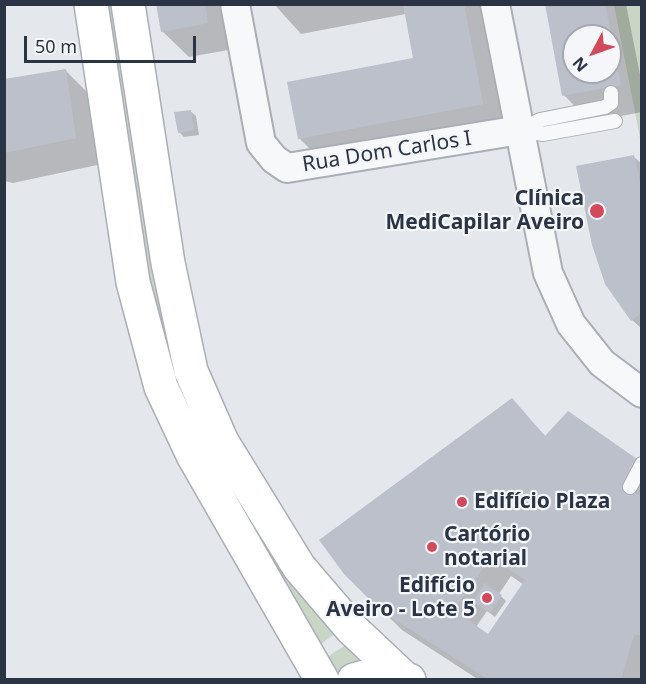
<!DOCTYPE html>
<html>
<head>
<meta charset="utf-8">
<style>
  body { margin:0 }
  #map { position:relative; width:646px; height:684px; overflow:hidden; background:#e4e7ec; font-family:"Noto Sans",sans-serif }
  canvas { display:block }
  .frame { position:absolute; inset:0; border:6px solid #2b3445; pointer-events:none }
  .north { position:absolute; left:562px; top:24px; width:60px; height:60px; box-sizing:border-box; background:#f4f6f9; border:2px solid #a4a8b1; border-radius:50%; rotate:229deg; font-size:16px; font-weight:700; line-height:24px; text-align:center; color:#2b3445 }
  .north::after { content:''; display:block; margin:auto; width:21px; height:27px; background:#d1495b; clip-path:polygon(50% 0,100% 100%,50% 72%,0 100%) }
  .scale { position:absolute; left:24px; top:36px; width:172px; height:27px; box-sizing:border-box; border:3px solid #2b3445; border-top:0; padding-left:8px; font-size:18px; line-height:21px; white-space:nowrap; color:#2b3445; -webkit-text-stroke:4px #f4f6f9; paint-order:stroke }
</style>
</head>
<body>
<div id="map">
<canvas width="646" height="684"></canvas>
<div class="frame"></div>
<div class="north">N</div>
<div class="scale">50 m</div>
</div>
<script>
const ctx = document.querySelector('canvas').getContext('2d');
ctx.lineJoin = 'round';
function paint(path, color) { ctx.fillStyle = color; ctx.fill(path, 'evenodd'); }
const poly = rows => new Path2D(rows.map(r => 'M' + r).join(''));
function trace(path, color, width, dash) { ctx.strokeStyle = color; ctx.lineWidth = width; ctx.lineCap = dash ? 'butt' : 'round'; ctx.setLineDash(dash || []); ctx.stroke(path); }
function write(font, color, halo, rows, align = 'center') {
  ctx.font = font + ' "Noto Sans",sans-serif'; ctx.lineWidth = 4.5; ctx.setLineDash([]); ctx.textBaseline = 'middle'; ctx.strokeStyle = halo; ctx.fillStyle = color; for (const [text, x, y, turn = 0] of rows) {
    ctx.save(); ctx.translate(x, y); ctx.rotate((+turn || 0) * Math.PI / 180); ctx.textAlign = isNaN(turn) ? turn : align; if (halo) ctx.strokeText(text, 0, 0); ctx.fillText(text, 0, 0); ctx.restore();
  }
}
const green = poly([
  [104,5,112,5,159,299,180,373,341,629,320,645,232,501,168,364,151,304],
  [614,5,641,5,641,143],
  [352,641,371,661,337,679,327,657]
]);
const shadow = poly([
  [157,4,226,4,234,49,189,57,162,31],
  [274,4,485,4,508,130,326,165,299,138,415,60,406,14,301,34],
  [546,4,626,4,642,85,642,112,590,122,564,95],
  [574,36,610,36,610,72,574,72],
  [66,71,93,98,102,164,13,183,4,181,4,80],
  [190,111,196,116,199,135,184,137,179,132],
  [634,157,642,164,642,329,632,320],
  [512,400,546,437,636,460,642,465,642,680,479,680,402,630,345,574],
  [511,576,524,585,488,636,476,627,487,611,495,617,506,601,499,594]
]);
const building = poly([
  [156,4,205,4,208,23,161,32],
  [403,4,464,4,483,104,298,139,287,82,413,58],
  [545,4,605,4,621,85,562,96],
  [574,36,610,36,610,72,574,72],
  [66,69,76,138,4,153,4,79],
  [191,110,194,130,178,133,174,112],
  [634,155,642,192,642,312,631,321,605,284,592,245,576,166],
  [512,398,545,436,568,411,637,459,623,487,642,496,642,636,634,634,621,680,489,680,380,610,344,574,319,540],
  [491,557,525,580,488,634,454,610],
  [485,583,502,595,490,613,473,601]
]);
const service = poly([
  [520,130,540,120,605,107,611,103,611,93],
  [520,130,543,134,615,121],
  [630,487,642,464]
]);
const minor = poly([
  [235,4,261,143,274,159,287,168,520,130],
  [495,4,548,273,571,324,602,363,642,393]
]);
const secondary = poly([
  [91,4,133,282,161,387,193,455,322,680],
  [128,4,168,263,191,371,222,442,299,567,352,629,402,676],
  [354,680,379,673,409,680]
]);
const markers = [
  [597,211,8,"#d1495b"],
  [462,502,6,"#d1495b"],
  [432,547,6,"#d1495b"],
  [487,598,6,"#d1495b"]
];
const streetNames = [
  ["Rua Dom Carlos I",387,152,-9]
];
const poiNames = [
  ["Clínica",584,199],
  ["MediCapilar Aveiro",584,223],
  ["Edifício Plaza",474,502,"left"],
  ["Cartório",444,535,"left"],
  ["notarial",444,559,"left"],
  ["Edifício",475,586],
  ["Aveiro - Lote 5",475,610]
];
paint(green, '#c9d6c5');
paint(shadow, '#0003');
paint(building, '#bbc0ca');
trace(service, '#a9aeb7', 16);
trace(minor, '#a9aeb7', 32);
trace(secondary, '#a9aeb7', 36);
trace(service, '#f7f8fa', 14);
trace(minor, '#f7f8fa', 28);
trace(secondary, '#fff', 33);
for (const [x, y, r, color] of markers) { const dot = new Path2D(); dot.arc(x, y, r, 0, 2 * Math.PI); ctx.fillStyle = color; ctx.fill(dot); trace(dot, '#f4f6f9', 2); }
write('21px', '#2b3445', '#f4f6f9', streetNames);
write('bold 21px', '#2b3445', '#f4f6f9', poiNames, 'right');
</script>
</body>
</html>
